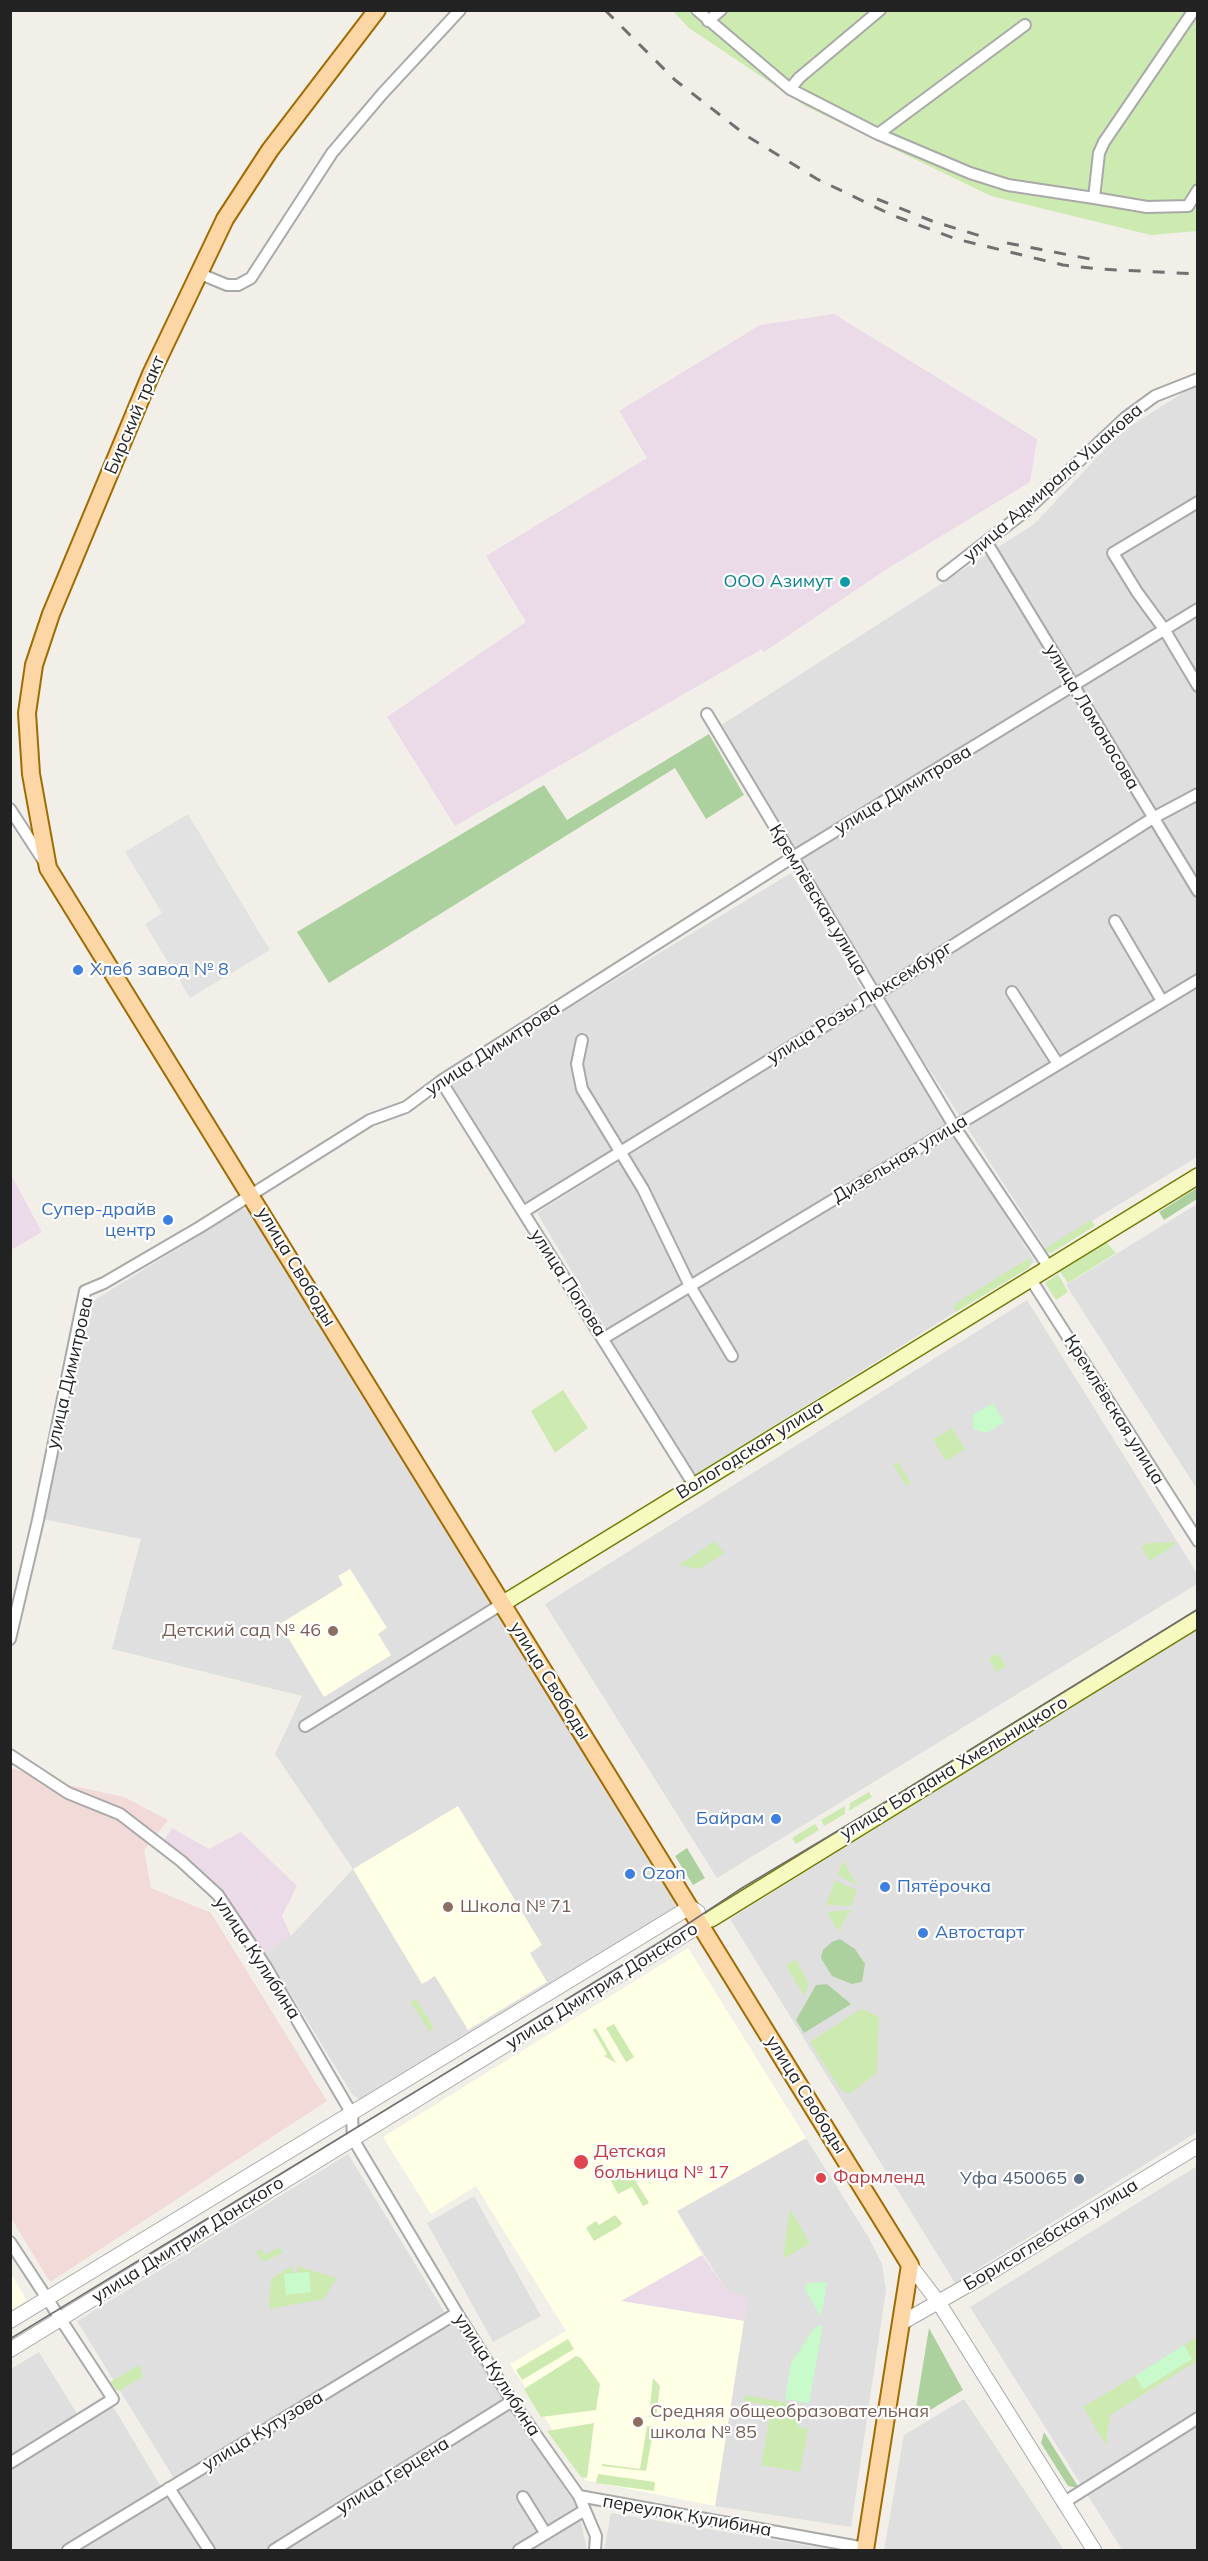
<!DOCTYPE html>
<html>
<head>
<meta charset="utf-8">
<style>
  body { margin:0 }
  #map { position:relative; width:1208px; height:2561px; overflow:hidden; background:#f2efe9; font-family:Mulish,sans-serif }
  canvas { display:block }
  .frame { position:absolute; inset:0; border:12px solid #222; pointer-events:none }
</style>
</head>
<body>
<div id="map">
<canvas width="1208" height="2561"></canvas>
<div class="frame"></div>
</div>
<script>
const ctx = document.querySelector('canvas').getContext('2d');
ctx.lineJoin = 'round';
function paint(path, color) { ctx.fillStyle = color; ctx.fill(path, 'evenodd'); }
const poly = rows => new Path2D(rows.map(r => 'M' + r).join(''));
function trace(path, color, width, dash) { ctx.strokeStyle = color; ctx.lineWidth = width; ctx.lineCap = dash ? 'butt' : 'round'; ctx.setLineDash(dash || []); ctx.stroke(path); }
function write(font, color, halo, rows, align = 'center') {
  ctx.font = font + ' Mulish,sans-serif'; ctx.lineWidth = 4.5; ctx.setLineDash([]); ctx.textBaseline = 'middle'; ctx.strokeStyle = halo; ctx.fillStyle = color; for (const [text, x, y, turn = 0] of rows) {
    ctx.save(); ctx.translate(x, y); ctx.rotate((+turn || 0) * Math.PI / 180); ctx.textAlign = isNaN(turn) ? turn : align; if (halo) ctx.strokeText(text, 0, 0); ctx.fillText(text, 0, 0); ctx.restore();
  }
}
const residential = poly([
  [1197,387,1197,1157,1046,1249,881,995,720,726,1034,524,1121,432,1189,389],
  [791,873,866,996,527,1205,449,1081],
  [875,1001,947,1125,608,1332,537,1213],
  [953,1132,1035,1262,695,1475,612,1341],
  [1197,1204,1197,1489,1066,1285],
  [243,1208,253,1213,675,1899,675,1908,361,2101,352,2094,265,1952,291,1936,353,1869,275,1754,302,1696,112,1649,141,1539,43,1519,86,1310,93,1301],
  [1027,1300,1198,1575,1197,1584,717,1878,545,1604],
  [1197,1629,1197,2132,955,2283,730,1919],
  [806,2138,869,2238,882,2264,886,2290,851,2527,715,2506,747,2299,725,2288,677,2211],
  [348,2154,445,2313,175,2480,77,2321],
  [1197,2166,1197,2550,1122,2550,970,2307],
  [474,2196,541,2316,493,2342,427,2223],
  [455,2318,505,2402,268,2550,216,2550,176,2489],
  [39,2352,79,2417,11,2460,11,2369],
  [964,2399,1064,2550,884,2550,904,2435],
  [111,2403,163,2490,61,2550,11,2550,11,2467],
  [511,2407,578,2508,587,2550,286,2550],
  [167,2495,203,2550,76,2550],
  [611,2513,834,2550,604,2550]
]);
const commercial = poly([
  [11,1768,55,1782,124,1797,168,1820,144,1850,151,1888,211,1913,327,2101,50,2282,11,2218]
]);
const industrial = poly([
  [834,314,1037,439,1030,482,887,569,764,652,762,649,455,826,387,717,526,622,486,556,647,458,619,411,760,325],
  [11,1175,42,1232,11,1250,10,1250],
  [172,1828,209,1849,241,1832,297,1886,282,1916,291,1936,265,1952,208,1878,163,1842],
  [702,2255,725,2288,747,2298,744,2321,621,2301]
]);
const education = poly([
  [350,1569,387,1628,378,1634,391,1655,324,1697,280,1624,343,1585,338,1576],
  [458,1806,542,1945,530,1953,547,1982,468,2030,435,1976,422,1984,353,1869],
  [688,1948,806,2138,677,2211,702,2255,621,2301,744,2321,715,2506,585,2480,510,2364,566,2331,476,2186,431,2214,383,2137],
  [11,2274,27,2300,11,2310,10,2310]
]);
const grass = poly([
  [673,11,1197,11,1197,231,1151,235,991,196,805,106,689,28],
  [1091,1220,1095,1226,1051,1253,1043,1250],
  [1105,1241,1116,1253,1068,1283,1059,1270],
  [1031,1257,1030,1267,956,1312,953,1307,958,1302],
  [1058,1274,1068,1292,1056,1300,1045,1283],
  [563,1390,588,1428,555,1453,531,1411],
  [952,1428,965,1449,946,1461,933,1439],
  [898,1462,911,1483,906,1486,893,1464],
  [715,1541,724,1553,700,1569,679,1565],
  [1175,1542,1176,1544,1150,1561,1141,1547,1147,1543],
  [998,1653,1006,1666,996,1672,989,1659],
  [869,1792,872,1797,849,1811,850,1803],
  [845,1806,845,1814,824,1826,821,1820],
  [815,1824,819,1830,796,1844,792,1838],
  [843,1861,857,1885,837,1875],
  [835,1881,857,1890,851,1906,826,1905],
  [851,1910,838,1931,827,1912],
  [796,1960,809,1984,804,1996,786,1965],
  [416,1999,434,2028,429,2031,411,2002],
  [861,2009,879,2016,877,2073,849,2094,840,2089,810,2042],
  [614,2024,634,2057,626,2062,606,2028],
  [596,2028,616,2063,604,2056,607,2054,593,2030],
  [628,2169,649,2203,643,2206,632,2187,618,2194,611,2181],
  [790,2209,810,2243,783,2259],
  [615,2215,622,2223,620,2226,594,2241,586,2228,596,2221,599,2225],
  [279,2247,283,2253,265,2261,261,2260,256,2252,261,2249,265,2255],
  [292,2266,294,2273,284,2275,309,2272,297,2273,297,2266,337,2278,324,2299,269,2309,271,2279],
  [1197,2337,1197,2361,1110,2415,1106,2445,1083,2407,1135,2376,1144,2389,1192,2359,1184,2345],
  [568,2339,574,2349,522,2380,516,2370],
  [576,2356,581,2358,600,2384,596,2410,541,2417,524,2389],
  [139,2365,143,2377,119,2391,115,2389,110,2382],
  [653,2378,660,2386,656,2418,649,2417],
  [745,2395,802,2405,798,2427,808,2429,800,2472,761,2465,772,2406,744,2401],
  [594,2423,587,2478,581,2477,547,2431],
  [647,2426,654,2427,646,2471,602,2466,602,2464,640,2469],
  [598,2474,655,2482,654,2491,596,2483]
]);
const forest = poly([
  [709,734,744,795,706,819,675,768,329,983,297,932,544,785,567,820],
  [1197,1188,1197,1199,1164,1220,1159,1212],
  [687,1848,705,1878,693,1885,675,1856],
  [840,1939,855,1949,865,1964,862,1982,852,1984,832,1976,821,1958,823,1950,832,1942],
  [827,1984,851,2004,804,2033,796,2020,816,1985],
  [929,2328,963,2390,914,2420],
  [1044,2432,1079,2488,1068,2486,1041,2443]
]);
const park = poly([
  [993,1403,1004,1422,987,1433,973,1429,973,1415],
  [309,2272,311,2292,286,2295,284,2274],
  [827,2282,821,2317,805,2289,806,2283],
  [823,2325,809,2403,785,2399,791,2363,815,2327],
  [1184,2345,1192,2359,1143,2389,1135,2376]
]);
const parking = poly([
  [188,814,270,950,190,998,145,924,162,913,125,852]
]);
const minor = poly([
  [697,10,790,89],
  [880,10,799,78,790,89,878,134,970,173,1008,185,1094,198],
  [1194,10,1104,142,1099,153,1094,198,1147,207,1188,206,1198,190],
  [708,21,721,10],
  [878,134,1025,25],
  [198,273,227,285,238,285,251,278,332,153,383,93,460,10],
  [1198,502,1113,553,1137,592,1164,629,1198,686],
  [987,543,1198,891],
  [943,575,1027,510,1125,418,1155,396,1198,379],
  [707,714,954,1126,1048,1266],
  [10,809,43,860],
  [1115,921,1162,1001],
  [1012,992,1058,1064],
  [582,1040,577,1064,582,1089,643,1189,690,1286,732,1356],
  [441,1081,694,1485],
  [523,1212,875,995,1153,818,1198,794],
  [1030,1278,1198,1541],
  [604,1338,1198,980],
  [10,1639,38,1520,85,1291,104,1283,200,1227,370,1120,406,1107,441,1081,793,857,1198,609],
  [305,1726,502,1604],
  [10,1755,68,1793,120,1814,181,1861,218,1895,266,1967,352,2114,353,2139,457,2313,512,2401,579,2496,596,2536,595,2550],
  [10,2242,113,2399,10,2463],
  [169,2488,209,2550],
  [579,2496,865,2548],
  [523,2497,546,2534],
  [1063,2503,1198,2418],
  [68,2550,457,2313],
  [274,2550,512,2401],
  [519,2550,585,2510]
]);
const tertiary = poly([
  [910,2265,939,2303,1094,2550],
  [10,2321,690,1907,698,1912],
  [903,2322,991,2272,1198,2146],
  [10,2350,707,1921]
]);
const secondary = poly([
  [502,1604,1198,1176],
  [711,1919,1198,1619]
]);
const primary = poly([
  [377,10,270,150,225,219,151,374,51,614,34,665,27,713,31,774,48,868,910,2265,865,2550]
]);
const tram = poly([
  [10,2339,659,1943,742,1888,886,1802,1198,1609]
]);
const rail = poly([
  [605,10,675,80,747,136,817,179,892,215,956,239,1063,265,1099,269,1198,274],
  [877,199,932,221,987,238],
  [1007,243,1090,259]
]);
const markers = [
  [845,582,6,"#0f9aa8"],
  [78,970,6,"#3f7fe0"],
  [168,1220,6,"#3f7fe0"],
  [333,1631,6,"#8d6e63"],
  [776,1819,6,"#3f7fe0"],
  [630,1874,6,"#3f7fe0"],
  [885,1887,6,"#3f7fe0"],
  [448,1907,6,"#8d6e63"],
  [923,1933,6,"#3f7fe0"],
  [581,2162,8,"#e0444e"],
  [821,2178,6,"#e0444e"],
  [1079,2179,6,"#5c6f8a"],
  [638,2422,6,"#8d6e63"]
];
const streetNames = [
  ["Бирский тракт",135,415,-67],
  ["улица Адмирала Ушакова",1053,483,-41],
  ["улица Ломоносова",1092,717,59],
  ["улица Димитрова",903,790,-31],
  ["Кремлёвская улица",818,900,59],
  ["улица Розы Люксембург",860,1003,-32],
  ["улица Димитрова",493,1049,-33],
  ["Дизельная улица",900,1159,-31],
  ["улица Свободы",296,1267,59],
  ["улица Попова",568,1283,57],
  ["улица Димитрова",70,1373,-77],
  ["Кремлёвская улица",1114,1410,58],
  ["Вологодская улица",750,1450,-32],
  ["улица Свободы",550,1681,58],
  ["улица Богдана Хмельницкого",954,1768,-31],
  ["улица Кулибина",257,1958,57],
  ["улица Дмитрия Донского",602,1986,-32],
  ["улица Свободы",806,2095,58],
  ["Борисоглебская улица",1051,2235,-31],
  ["улица Дмитрия Донского",188,2240,-32],
  ["улица Кулибина",497,2375,57],
  ["улица Кутузова",263,2431,-31],
  ["улица Герцена",393,2476,-32],
  ["переулок Кулибина",687,2516,10]
];
const cultureNames = [
  ["ООО Азимут",833,582]
];
const shopNames = [
  ["Хлеб завод № 8",90,970],
  ["Супер-драйв",156,1210,"right"],
  ["центр",156,1231,"right"],
  ["Байрам",764,1819,"right"],
  ["Ozon",642,1874],
  ["Пятёрочка",897,1887],
  ["Автостарт",935,1933]
];
const educationNames = [
  ["Детский сад № 46",321,1631,"right"],
  ["Школа № 71",460,1907],
  ["Средняя общеобразовательная",650,2412],
  ["школа № 85",650,2433]
];
const healthNames = [
  ["Детская",594,2152],
  ["больница № 17",594,2173],
  ["Фармленд",833,2178]
];
const serviceNames = [
  ["Уфа 450065",1067,2179]
];
paint(residential, '#e0dfdf');
paint(commercial, '#f2dad9');
paint(industrial, '#ebdbe8');
paint(education, '#ffffe5');
paint(grass, '#cdebb0');
paint(forest, '#add19e');
paint(park, '#c8facc');
paint(parking, '#e2e2e2');
trace(minor, '#a9a9a9', 14);
trace(tertiary, '#a9a9a9', 16);
trace(secondary, '#707d05', 18);
trace(primary, '#a06b00', 20);
trace(minor, '#fff', 10);
trace(tertiary, '#fff', 14);
trace(secondary, '#f7fabf', 15);
trace(primary, '#fcd6a4', 16);
trace(tram, '#707070', 1.5);
trace(rail, '#707070', 3, [12, 12]);
for (const [x, y, r, color] of markers) { const dot = new Path2D(); dot.arc(x, y, r, 0, 2 * Math.PI); ctx.fillStyle = color; ctx.fill(dot); trace(dot, '#fff', 2); }
write('18px', '#222', '#fff', streetNames);
write('18px', '#0d838f', '#fff', cultureNames, 'right');
write('18px', '#366cbe', '#fff', shopNames, 'left');
write('18px', '#785e54', '#fff', educationNames, 'left');
write('18px', '#be3a42', '#fff', healthNames, 'left');
write('18px', '#4e5e75', '#fff', serviceNames, 'right');
</script>
</body>
</html>
